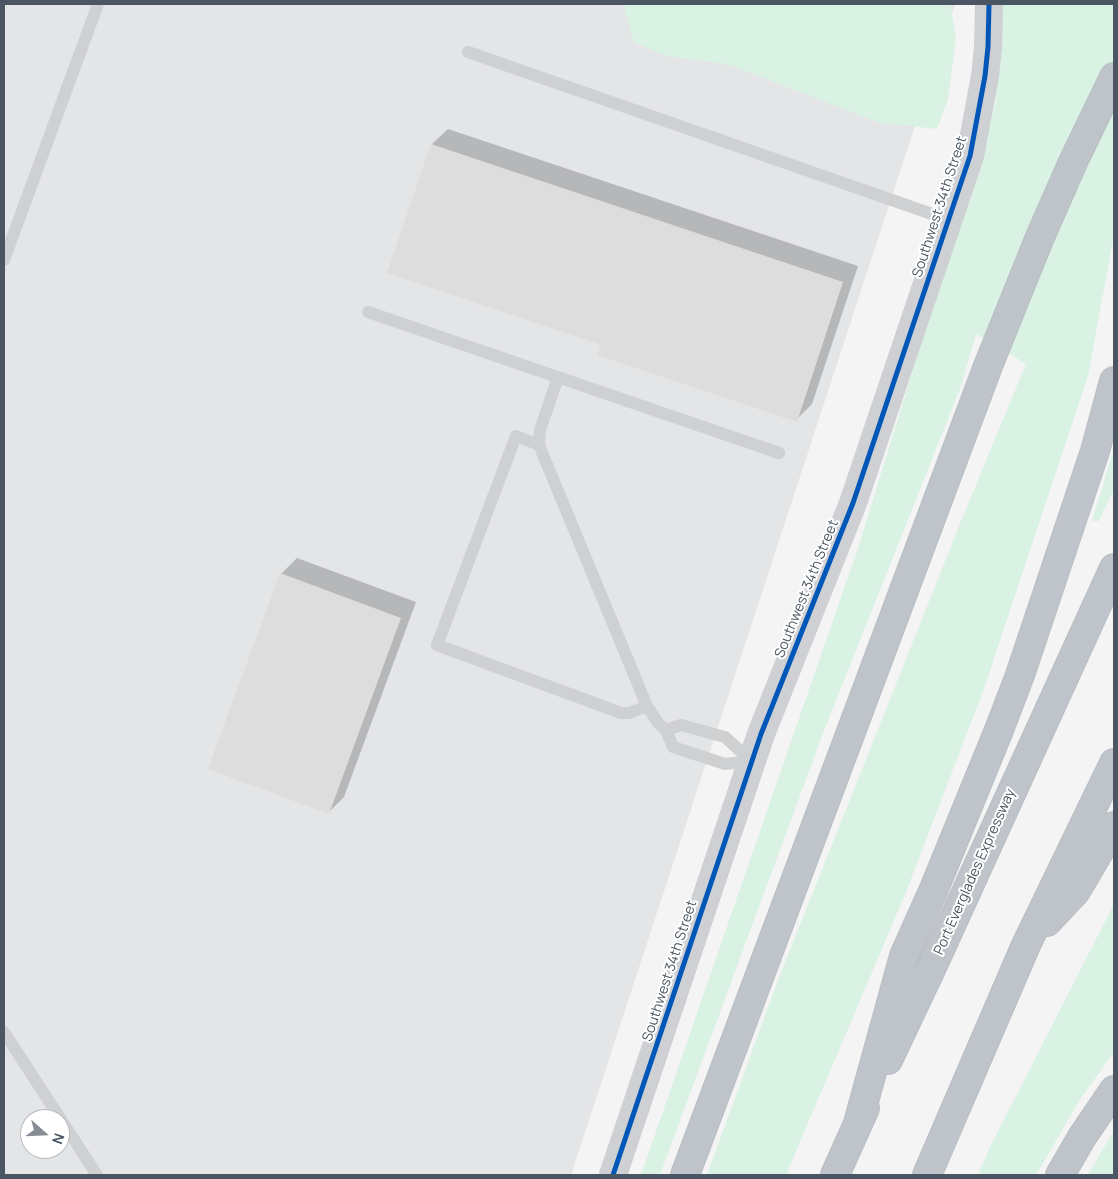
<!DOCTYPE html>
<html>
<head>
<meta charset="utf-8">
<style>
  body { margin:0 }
  #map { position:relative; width:1118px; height:1179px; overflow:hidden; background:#f4f4f4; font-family:Manrope,sans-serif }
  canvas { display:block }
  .frame { position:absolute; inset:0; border:5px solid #4a5661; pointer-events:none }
  .north { position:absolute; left:20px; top:1109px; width:50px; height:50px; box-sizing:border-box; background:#fff; border:1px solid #b7bbc0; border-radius:50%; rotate:110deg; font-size:14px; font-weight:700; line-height:20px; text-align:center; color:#4a5661 }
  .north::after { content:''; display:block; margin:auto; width:18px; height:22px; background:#868d94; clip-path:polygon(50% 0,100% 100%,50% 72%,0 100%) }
</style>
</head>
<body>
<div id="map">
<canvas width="1118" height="1179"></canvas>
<div class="frame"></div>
<div class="north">N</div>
</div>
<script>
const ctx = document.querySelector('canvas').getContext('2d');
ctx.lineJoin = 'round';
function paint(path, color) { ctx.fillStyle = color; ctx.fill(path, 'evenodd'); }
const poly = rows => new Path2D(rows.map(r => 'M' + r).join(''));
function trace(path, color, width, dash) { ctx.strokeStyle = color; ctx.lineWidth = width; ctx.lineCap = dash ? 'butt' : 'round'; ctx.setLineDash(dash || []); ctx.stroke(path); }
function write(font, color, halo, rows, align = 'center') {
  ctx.font = font + ' Manrope,sans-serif'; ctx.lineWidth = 4; ctx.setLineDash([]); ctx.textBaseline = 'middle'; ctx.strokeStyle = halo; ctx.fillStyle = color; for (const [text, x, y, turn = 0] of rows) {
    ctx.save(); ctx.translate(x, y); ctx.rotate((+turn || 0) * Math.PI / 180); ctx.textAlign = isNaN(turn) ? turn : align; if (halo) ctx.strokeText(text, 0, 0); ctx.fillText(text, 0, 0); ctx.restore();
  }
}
const airport = poly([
  [4,4,955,4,571,1175,4,1175],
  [30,1119,60,1119,60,1149,30,1149]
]);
const green = poly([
  [623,4,950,4,956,38,948,99,937,129,880,123,730,65,666,56,634,42],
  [1002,4,1114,4,1114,234,1088,376,985,686,906,892,786,1175,707,1175,778,980,961,521,1026,364,976,334,961,386,822,736,660,1175,641,1175,858,548,995,104],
  [1114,449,1114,489,1099,521,1092,521],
  [1114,904,1114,1052,1081,1098,1036,1175,978,1175,990,1147],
  [1114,1131,1114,1175,1088,1175,1094,1164]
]);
const shadow = poly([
  [448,129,858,266,812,404,796,420,432,144],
  [297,558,416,602,344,797,328,813,281,574]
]);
const building = poly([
  [431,144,843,282,797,422,597,355,601,345,387,273],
  [280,573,401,618,329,814,208,769]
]);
const lane = poly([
  [468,52,949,220],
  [4,260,98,4],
  [368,312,779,453],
  [558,377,540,430,539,445,647,706,658,723,666,730,673,747,725,764,751,761],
  [539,445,516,436,437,645,621,713,629,713,647,706],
  [666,730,681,725,725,737,751,761],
  [4,1032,97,1175]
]);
const secondary = poly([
  [613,1175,761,734,853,503,970,156,985,76,988,47,989,4]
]);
const highway = poly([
  [1047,922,1076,891,1114,826],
  [888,1060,932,967,1114,568],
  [858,1123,904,956,934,889,999,730,1020,675,1095,451,1114,381],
  [685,1175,988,366,1040,237,1073,162,1114,77],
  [835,1175,865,1108],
  [927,1175,1026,945,1114,763],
  [1060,1175,1082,1137,1114,1090]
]);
const cycleway = poly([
  [613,1175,761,734,853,503,970,156,985,76,988,47,989,4]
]);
const streetNames = [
  ["Southwest 34th Street",940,207,-72],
  ["Southwest 34th Street",807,589,-68],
  ["Port Everglades Expressway",975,872,-66],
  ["Southwest 34th Street",670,971,-72]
];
paint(airport, '#e4e5e7');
paint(green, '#d9f2e3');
paint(shadow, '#0003');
paint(building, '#ddddde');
trace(highway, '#b9bec3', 30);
trace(lane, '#ced0d2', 12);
trace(secondary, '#ced0d4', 28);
trace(highway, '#bec4c9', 28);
trace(cycleway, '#0057b8', 5);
write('14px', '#4a5661', '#fff', streetNames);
</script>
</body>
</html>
